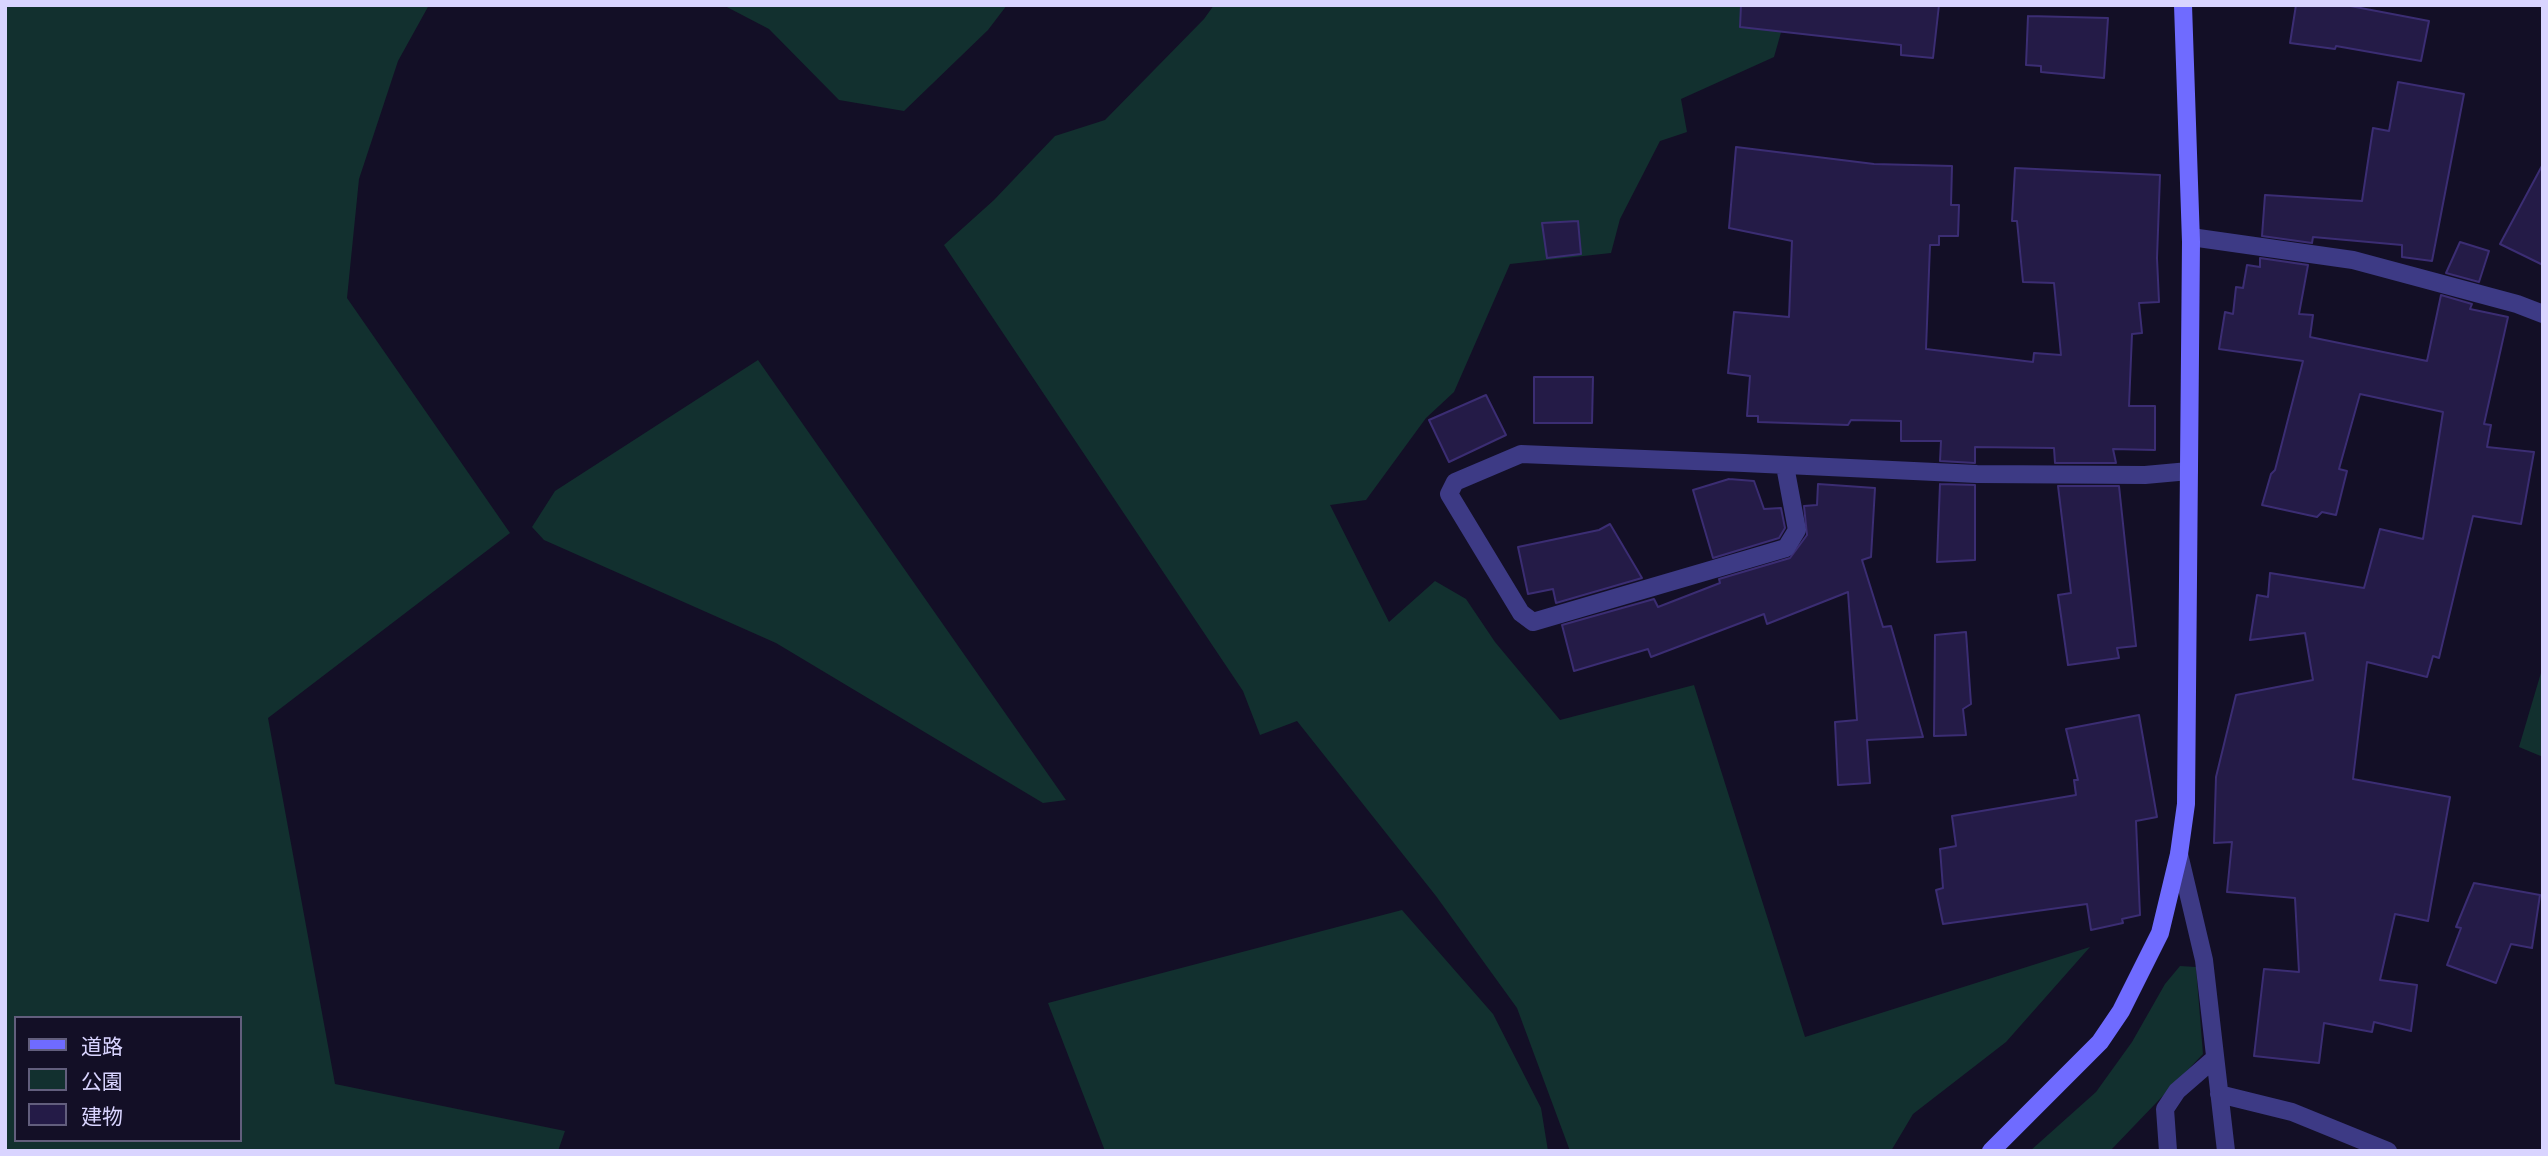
<!DOCTYPE html>
<html>
<head>
<meta charset="utf-8">
<style>
  body { margin:0 }
  #map { position:relative; width:2548px; height:1156px; overflow:hidden; background:#130f26; font-family:"Fira Sans Condensed","Noto Sans JP",sans-serif }
  canvas { display:block }
  .frame { position:absolute; inset:0; border:7px solid #d9d4ff; pointer-events:none }
  .legend { position:absolute; left:14px; top:1016px; width:228px; height:126px; box-sizing:border-box; background:#130f26; border:2px solid #625e7d; margin:0; padding:9px 12px; list-style:none; font-size:21px; color:#d9d4ff }
  .legend li { display:flex; align-items:center; gap:14px; height:35px }
  .legend b { width:35px; border:2px solid #625e7d }
</style>
</head>
<body>
<div id="map">
<canvas width="2548" height="1156"></canvas>
<div class="frame"></div>
<ul class="legend">
<li><b style="height:9px;background:#6f6bff"></b>道路</li>
<li><b style="height:19px;background:#12302f"></b>公園</li>
<li><b style="height:19px;background:#241b47"></b>建物</li>
</ul>
</div>
<script>
const ctx = document.querySelector('canvas').getContext('2d');
ctx.lineJoin = 'round';
function paint(path, color) { ctx.fillStyle = color; ctx.fill(path, 'evenodd'); }
const poly = rows => new Path2D(rows.map(r => 'M' + r).join(''));
function trace(path, color, width, dash) { ctx.strokeStyle = color; ctx.lineWidth = width; ctx.lineCap = dash ? 'butt' : 'round'; ctx.setLineDash(dash || []); ctx.stroke(path); }
const green = poly([
  [5,5,429,5,398,61,359,179,347,298,510,533,268,718,335,1084,565,1131,558,1151,5,1151],
  [16,1018,240,1018,240,1140,16,1140],
  [723,5,1007,5,988,30,904,111,839,100,769,29],
  [1214,5,1779,5,1784,22,1774,57,1681,99,1687,132,1660,141,1620,219,1611,253,1510,264,1454,392,1426,418,1366,500,1330,505,1389,622,1435,581,1466,599,1495,642,1560,720,1694,685,1805,1037,2090,947,2006,1042,1913,1114,1891,1151,1570,1151,1517,1008,1436,896,1297,721,1260,735,1243,691,944,245,994,200,1055,136,1105,120,1204,19],
  [758,360,1066,800,1043,803,776,643,544,540,532,527,555,491],
  [2543,666,2543,757,2519,747],
  [1402,910,1493,1014,1541,1108,1548,1151,1105,1151,1048,1003],
  [2180,966,2196,967,2203,1054,2110,1151,2030,1151,2096,1092,2132,1042,2165,984]
]);
const building = poly([
  [1741,5,1939,5,1933,58,1901,55,1901,45,1740,27,1741,5],
  [2296,5,2345,5,2429,21,2421,61,2336,46,2335,49,2290,43,2296,5],
  [2028,16,2108,18,2104,78,2041,72,2041,66,2026,65,2028,16],
  [2398,82,2464,94,2432,261,2402,257,2402,245,2313,237,2312,243,2262,236,2265,195,2362,201,2373,128,2389,131,2398,82],
  [1736,147,1874,164,1952,166,1951,205,1959,205,1958,236,1939,236,1939,245,1930,245,1926,349,2033,362,2034,353,2061,355,2054,283,2023,282,2017,221,2012,221,2015,168,2160,175,2157,258,2159,302,2139,303,2142,333,2132,334,2129,406,2155,406,2155,450,2113,449,2116,463,2055,463,2054,448,1975,447,1975,463,1940,461,1941,441,1901,441,1901,421,1851,420,1848,425,1758,422,1758,416,1747,416,1750,376,1728,373,1734,312,1789,317,1792,241,1729,228,1736,147],
  [2543,164,2543,265,2500,244,2543,164],
  [1578,221,1581,254,1547,258,1542,223,1578,221],
  [2460,242,2489,251,2479,282,2446,273,2460,242],
  [2260,258,2308,265,2299,314,2313,315,2310,337,2427,361,2441,295,2472,304,2470,309,2508,317,2484,424,2491,425,2487,447,2534,452,2521,524,2473,516,2439,658,2433,656,2427,677,2367,662,2353,779,2450,797,2428,921,2395,914,2380,980,2417,985,2411,1031,2374,1022,2372,1032,2324,1023,2319,1063,2254,1056,2264,969,2299,972,2295,898,2227,892,2232,842,2214,843,2216,777,2236,695,2313,680,2305,633,2250,640,2257,595,2268,597,2270,573,2364,588,2380,529,2423,539,2443,412,2360,394,2339,469,2347,471,2336,515,2322,512,2317,517,2262,505,2271,474,2275,470,2303,361,2219,349,2225,312,2233,314,2236,287,2243,288,2247,265,2260,267,2260,258],
  [1534,377,1593,377,1592,423,1534,423,1534,377],
  [1486,395,1506,435,1449,462,1429,420,1486,395],
  [1729,479,1754,481,1764,509,1781,508,1785,528,1779,538,1713,558,1693,490,1729,479],
  [1818,484,1875,488,1871,557,1862,560,1883,627,1891,626,1923,737,1867,740,1870,783,1838,785,1835,722,1857,720,1848,592,1767,624,1764,614,1651,657,1648,649,1574,671,1562,625,1654,599,1658,607,1720,583,1719,579,1790,558,1807,535,1804,506,1817,505,1818,484],
  [1940,484,1975,485,1975,560,1937,562,1940,484],
  [2058,486,2119,486,2136,646,2117,648,2119,658,2068,665,2058,595,2071,593,2058,486],
  [1610,524,1642,578,1556,603,1553,589,1528,594,1518,547,1599,530,1610,524],
  [1966,632,1971,704,1963,709,1966,735,1934,736,1935,635,1966,632],
  [2139,715,2157,817,2136,821,2140,915,2122,919,2123,923,2091,930,2087,904,1943,924,1936,890,1943,888,1940,849,1956,846,1952,816,2076,795,2074,780,2078,780,2066,729,2139,715],
  [2474,883,2540,895,2532,948,2511,944,2496,983,2447,965,2461,928,2456,927,2474,883]
]);
const lane = poly([
  [2179,854,2204,960,2226,1151],
  [2219,1094,2292,1112,2388,1151],
  [2168,1151,2165,1109,2177,1091,2215,1058]
]);
const street = poly([
  [2191,237,2353,260,2517,304,2543,314],
  [1785,466,1797,530,1786,548,1533,622,1521,613,1449,494,1455,482,1521,454,1744,463,1977,474,2145,475,2189,471]
]);
const secondary = poly([
  [1991,1151,2100,1042,2121,1011,2160,933,2179,854,2186,804,2191,242,2183,5]
]);
paint(green, '#12302f');
paint(building, '#241b47');
trace(building, '#3b2d73', 2);
trace(lane, '#3d3a85', 18);
trace(street, '#3d3a85', 18);
trace(secondary, '#6f6bff', 18);
</script>
</body>
</html>
